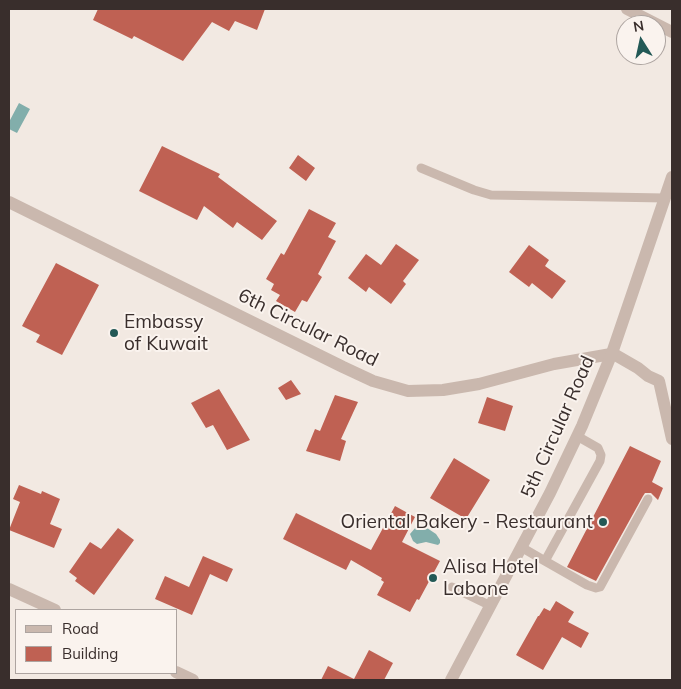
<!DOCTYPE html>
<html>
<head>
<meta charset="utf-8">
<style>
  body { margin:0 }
  #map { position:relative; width:681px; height:689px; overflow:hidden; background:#f2e9e2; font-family:Mulish,sans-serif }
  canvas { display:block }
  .frame { position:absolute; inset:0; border:10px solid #392e2c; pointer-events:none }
  .legend { position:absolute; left:15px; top:609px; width:162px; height:65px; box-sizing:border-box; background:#faf3ee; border:1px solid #ada4a0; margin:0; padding:6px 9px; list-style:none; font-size:15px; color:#392e2c }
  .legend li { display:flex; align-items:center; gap:10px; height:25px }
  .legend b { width:25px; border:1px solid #ada4a0 }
  .north { position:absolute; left:616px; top:15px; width:50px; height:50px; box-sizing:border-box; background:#faf3ee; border:1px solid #ada4a0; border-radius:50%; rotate:350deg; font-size:14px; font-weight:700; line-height:20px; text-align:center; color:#392e2c }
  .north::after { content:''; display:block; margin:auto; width:18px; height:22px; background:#235956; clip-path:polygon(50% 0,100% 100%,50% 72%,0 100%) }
</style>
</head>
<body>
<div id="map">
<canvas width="681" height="689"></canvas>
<div class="frame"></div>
<ul class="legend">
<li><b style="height:6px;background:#cab8ae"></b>Road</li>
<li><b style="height:14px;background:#bf6153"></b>Building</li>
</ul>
<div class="north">N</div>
</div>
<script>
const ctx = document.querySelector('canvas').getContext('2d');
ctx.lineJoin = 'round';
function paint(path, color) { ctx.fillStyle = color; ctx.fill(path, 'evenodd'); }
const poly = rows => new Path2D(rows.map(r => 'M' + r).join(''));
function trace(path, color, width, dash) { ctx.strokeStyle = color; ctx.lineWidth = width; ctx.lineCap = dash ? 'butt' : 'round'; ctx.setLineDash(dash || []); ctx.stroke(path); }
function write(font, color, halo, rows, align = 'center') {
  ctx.font = font + ' Mulish,sans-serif'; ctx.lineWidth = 4; ctx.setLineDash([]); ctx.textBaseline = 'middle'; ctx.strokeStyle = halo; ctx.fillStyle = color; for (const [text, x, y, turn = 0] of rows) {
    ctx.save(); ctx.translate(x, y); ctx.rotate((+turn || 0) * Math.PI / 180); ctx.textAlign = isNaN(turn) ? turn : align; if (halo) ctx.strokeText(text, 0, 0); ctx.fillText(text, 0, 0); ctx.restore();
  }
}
const water = poly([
  [19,103,30,109,17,133,9,129,9,122],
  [420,526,424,526,436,534,440,540,440,543,438,545,426,542,417,544,413,541,410,534,416,527]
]);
const building = poly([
  [98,9,265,9,257,30,235,21,229,31,212,22,183,61,134,36,132,39,93,20],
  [162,146,220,174,218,177,277,221,262,240,237,222,233,228,204,206,197,220,139,191],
  [298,155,315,168,306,181,289,168],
  [309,209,336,223,328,237,336,241,318,274,322,277,307,302,302,300,295,312,276,301,280,295,271,290,274,284,266,279,281,253,284,255],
  [396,244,419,260,403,281,406,284,391,304,369,287,366,292,348,278,366,254,381,265],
  [529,245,549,260,545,266,566,281,552,299,532,283,529,287,509,272],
  [56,263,99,285,62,355,36,342,40,335,22,326],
  [291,380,301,394,286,400,278,388],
  [219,389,250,440,227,450,213,425,206,428,191,403],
  [335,395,358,402,341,439,346,441,340,461,306,451,315,429,320,431],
  [487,397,513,406,505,431,478,423],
  [630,446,661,461,652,482,663,488,658,500,651,493,645,493,643,496,596,581,567,567],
  [454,458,490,480,466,519,430,498],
  [19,485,41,494,42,491,60,499,50,524,62,529,54,548,9,530,20,502,13,499],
  [395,506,415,517,402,542,440,561,419,600,417,599,410,612,377,595,384,582,381,580,382,578,351,560,346,570,283,539,296,513,371,550],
  [118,528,134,540,94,595,75,581,77,578,69,572,90,542,101,549],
  [203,556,233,569,227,582,210,574,192,615,155,599,165,576,189,587],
  [556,601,574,612,568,622,589,633,581,648,562,637,543,670,516,655,538,616,539,616,544,608,550,611],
  [369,650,393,663,384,680,321,680,328,666,354,679]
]);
const service = poly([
  [421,168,474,190,491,195,665,198],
  [521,547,545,561,600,461,601,455,598,448,577,436],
  [545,561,587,585,596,588,600,587,648,499],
  [452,587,491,606]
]);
const minor = poly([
  [9,202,343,367,373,381,408,391,443,390,479,384,554,364,611,354],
  [612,353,638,368,648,376,659,381,672,439],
  [9,589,55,610],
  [176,672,193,680]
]);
const tertiary = poly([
  [627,9,672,32],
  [451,680,550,493,582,426,612,353,672,177]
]);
const markers = [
  [114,333,5,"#235956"],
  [603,522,5,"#235956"],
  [433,578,5,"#235956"]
];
const poiNames = [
  ["Embassy",124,322],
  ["of Kuwait",124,344],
  ["Oriental Bakery - Restaurant",593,522,"right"],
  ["Alisa Hotel",443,567],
  ["Labone",443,589]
];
const streetNames = [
  ["6th Circular Road",308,328,26],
  ["5th Circular Road",558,427,-66]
];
paint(water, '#82aeab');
paint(building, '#bf6153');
trace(service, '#cab8ae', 9);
trace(minor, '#cab8ae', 12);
trace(tertiary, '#cab8ae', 12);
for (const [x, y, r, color] of markers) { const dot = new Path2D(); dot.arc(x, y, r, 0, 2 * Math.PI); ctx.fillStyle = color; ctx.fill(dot); trace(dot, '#faf3ee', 2); }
write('19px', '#392e2c', '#faf3ee', poiNames, 'left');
write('19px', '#392e2c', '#faf3ee', streetNames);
</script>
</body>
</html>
